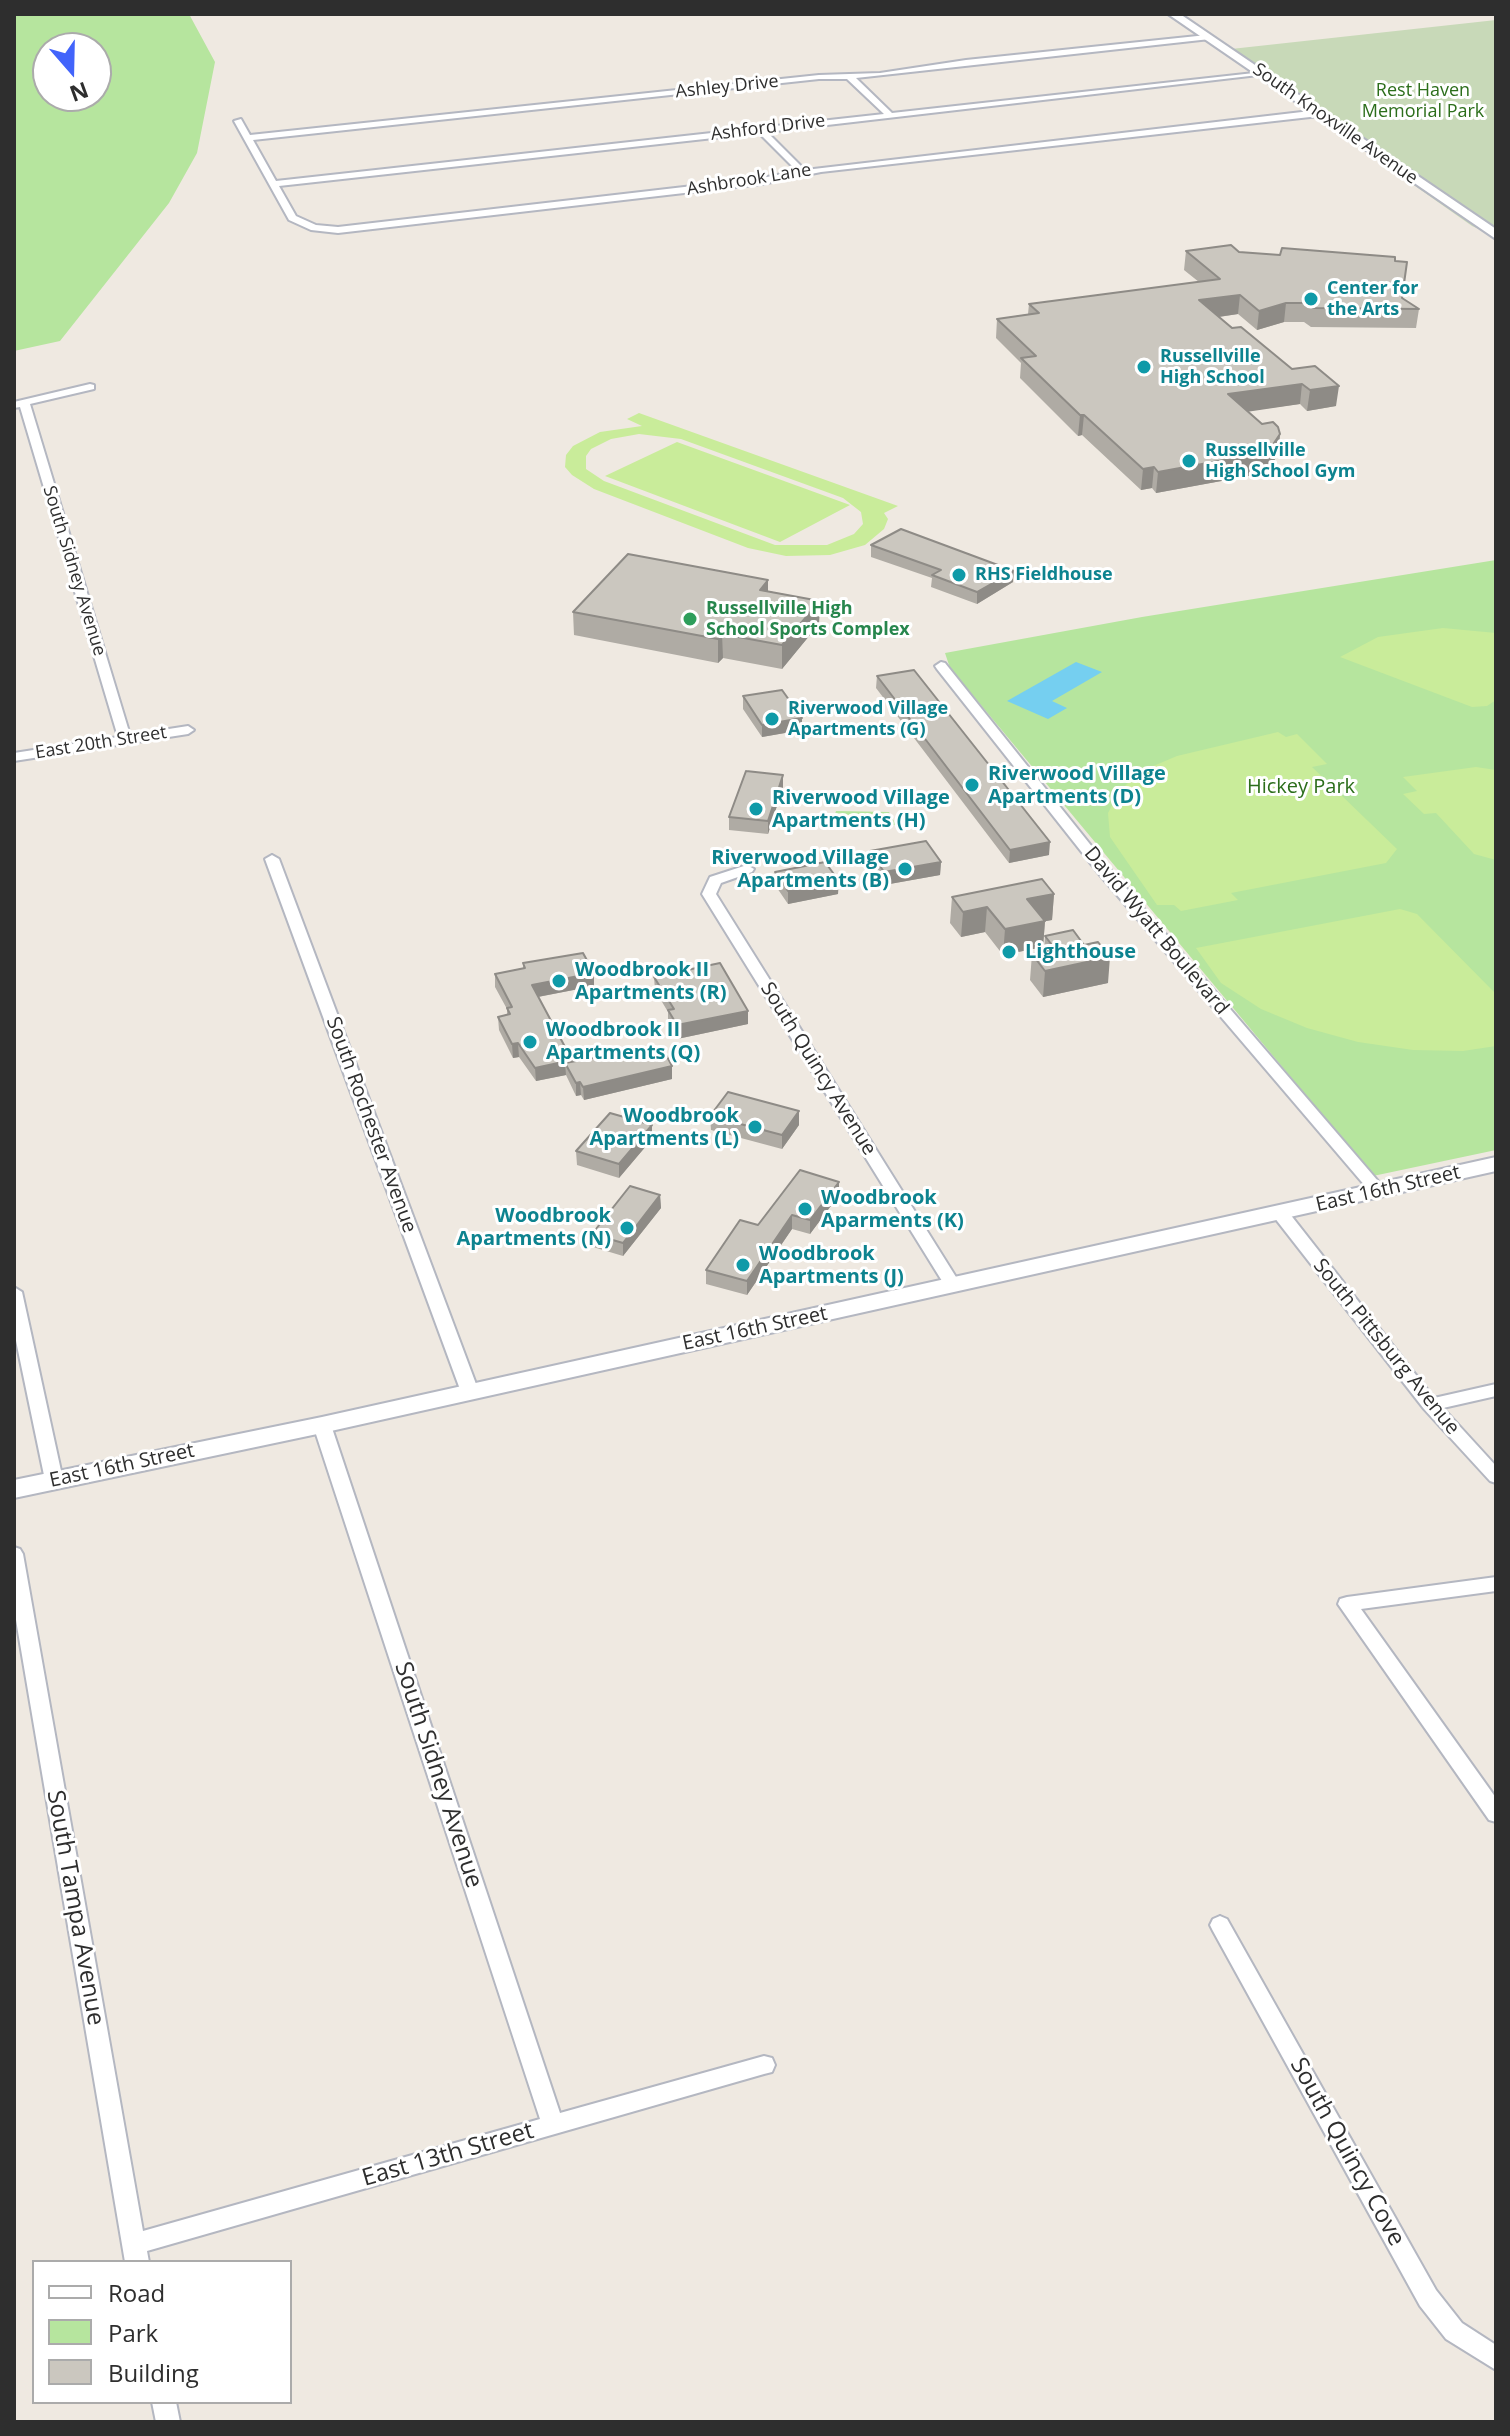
<!DOCTYPE html>
<html>
<head>
<meta charset="utf-8">
<style>
  body { margin:0 }
  #map { position:relative; width:1510px; height:2436px; overflow:hidden; background:#efe9e1; font-family:"Open Sans",sans-serif }
  canvas { display:block }
  .frame { position:absolute; inset:0; border:16px solid #2e2e2e; pointer-events:none }
  .legend { position:absolute; left:32px; top:2260px; width:260px; height:144px; box-sizing:border-box; background:#fff; border:2px solid #ababab; margin:0; padding:10px 14px; list-style:none; font-size:24px; color:#2e2e2e }
  .legend li { display:flex; align-items:center; gap:16px; height:40px }
  .legend b { width:40px; border:2px solid #ababab }
  .north { position:absolute; left:32px; top:32px; width:80px; height:80px; box-sizing:border-box; background:#fff; border:2px solid #ababab; border-radius:50%; rotate:160deg; font-size:22px; font-weight:700; line-height:32px; text-align:center; color:#2e2e2e }
  .north::after { content:''; display:block; margin:auto; width:28px; height:36px; background:#4264fb; clip-path:polygon(50% 0,100% 100%,50% 72%,0 100%) }
</style>
</head>
<body>
<div id="map">
<canvas width="1510" height="2436"></canvas>
<div class="frame"></div>
<ul class="legend">
<li><b style="height:10px;background:#fff"></b>Road</li>
<li><b style="height:22px;background:#b6e59e"></b>Park</li>
<li><b style="height:22px;background:#cbc7bf"></b>Building</li>
</ul>
<div class="north">N</div>
</div>
<script>
const ctx = document.querySelector('canvas').getContext('2d');
ctx.lineJoin = 'round';
function paint(path, color) { ctx.fillStyle = color; ctx.fill(path, 'evenodd'); }
const poly = rows => new Path2D(rows.map(r => 'M' + r).join(''));
function trace(path, color, width, dash) { ctx.strokeStyle = color; ctx.lineWidth = width; ctx.lineCap = dash ? 'butt' : 'round'; ctx.setLineDash(dash || []); ctx.stroke(path); }
function write(font, color, halo, rows, align = 'center') {
  ctx.font = font + ' "Open Sans",sans-serif'; ctx.lineWidth = 6; ctx.setLineDash([]); ctx.textBaseline = 'middle'; ctx.strokeStyle = halo; ctx.fillStyle = color; for (const [text, x, y, turn = 0] of rows) {
    ctx.save(); ctx.translate(x, y); ctx.rotate((+turn || 0) * Math.PI / 180); ctx.textAlign = isNaN(turn) ? turn : align; if (halo) ctx.strokeText(text, 0, 0); ctx.fillText(text, 0, 0); ctx.restore();
  }
}
const green = poly([
  [14,14,189,14,215,62,197,153,169,203,60,341,14,351],
  [48,48,96,48,96,96,48,96],
  [1496,560,1496,1150,1373,1176,950,668,945,653,1142,617],
  [836,811,889,812,896,825,830,829]
]);
const cemetery = poly([
  [1496,20,1496,237,1472,226,1222,50]
]);
const pitch = poly([
  [639,413,898,506,884,513,888,519,884,529,865,545,830,555,786,556,748,548,594,489,572,475,565,467,566,455,573,446,600,432,642,426,627,419],
  [639,434,681,439,843,498,861,512,863,524,854,534,827,545,775,545,604,481,586,469,586,456,591,449,611,439],
  [677,442,850,505,780,542,605,476],
  [1443,628,1496,633,1496,700,1487,706,1472,707,1340,657,1378,637],
  [1278,732,1286,737,1297,734,1327,764,1312,767,1397,849,1386,863,1231,893,1238,900,1181,911,1174,905,1157,905,1110,837,1108,813,1119,792,1139,772,1177,756],
  [1476,767,1496,770,1496,860,1474,854,1436,813,1424,814,1403,794,1417,791,1403,777],
  [1400,909,1417,914,1496,994,1496,1046,1463,1051,1413,1050,1358,1042,1307,1028,1261,1009,1221,983,1196,948]
]);
const water = poly([
  [1076,662,1102,672,1052,701,1067,708,1048,719,1007,701]
]);
const street = poly([
  [1207,35,1210,39,856,78,892,113,1263,72,1267,74,767,132,805,170,1319,110,1323,113,1319,116,821,172,762,184,338,233,311,230,289,220,234,121,241,119,250,135,819,75,880,73,966,60,1207,35],
  [819,79,847,79,884,114,276,181,253,140,819,79],
  [759,133,797,171,762,178,338,227,316,225,296,216,279,186,759,133],
  [90,384,94,385,94,389,30,404,130,735,188,726,194,730,188,734,14,761,14,753,118,737,20,407,14,408,14,402,90,384],
  [941,662,945,663,1109,868,1384,1188,1386,1191,1384,1194,1372,1194,1099,874,937,669,935,666,941,662],
  [272,855,279,859,479,1392,476,1396,464,1396,461,1392,265,859,272,855],
  [747,865,754,869,752,872,721,883,716,894,961,1285,959,1289,947,1289,702,894,710,877,747,865],
  [1280,1208,1286,1209,1434,1398,1496,1384,1496,1396,1443,1408,1496,1466,1496,1483,1490,1481,1424,1409,1274,1217,1272,1213,1274,1209,1280,1208],
  [14,1287,22,1292,63,1480,60,1484,54,1486,48,1484,45,1480,14,1331,14,1287],
  [322,1419,328,1421,331,1425,560,2113,764,2056,772,2058,775,2065,772,2072,764,2074,147,2251,149,2262,125,2262,14,1608,14,1547,20,1549,23,1554,143,2231,540,2119,313,1425,316,1421,322,1419],
  [1496,1577,1496,1591,1361,1609,1496,1798,1496,1822,1489,1820,1338,1604,1340,1599,1347,1597,1496,1577],
  [1220,1916,1227,1919,1436,2290,1462,2323,1496,2345,1496,2370,1446,2339,1420,2306,1213,1931,1210,1925,1213,1919,1220,1916],
  [152,2402,176,2402,180,2422,156,2422,152,2402]
]);
const secondary = poly([
  [1168,14,1180,14,1496,229,1496,239,1168,14],
  [1496,1157,1496,1171,322,1433,14,1498,14,1480,322,1417,1496,1157]
]);
const wall = poly([
  [1186,251,1239,252,1280,255,1395,261,1402,298,1419,309,1416,328,1311,327,1304,322,1284,322,1257,330,1238,314,1219,317,1336,406,1307,411,1300,404,1247,411,1262,424,1280,434,1278,455,1265,473,1156,493,1152,488,1141,490,1082,435,1078,436,1020,378,1021,363,996,338,997,319,1028,314,1029,304,1199,282,1184,270],
  [871,545,1013,582,977,604,931,587,932,578,871,557],
  [768,591,820,601,819,624,782,669,723,658,718,663,574,635,573,612],
  [877,676,1049,855,1009,863,876,688],
  [743,696,802,730,762,737,743,709],
  [783,775,783,787,768,834,729,830,729,817],
  [870,851,941,862,940,875,884,885,869,864],
  [775,872,838,894,788,904,775,885],
  [1054,894,1052,920,1045,921,1043,947,1003,955,985,932,961,937,950,923,952,897],
  [1045,936,1084,945,1108,983,1043,997,1030,980,1032,954,1044,952],
  [523,963,594,986,538,997,572,1061,636,1057,672,1066,672,1079,584,1100,581,1095,576,1096,566,1075,536,1081,519,1057,513,1058,499,1030,498,1017,507,1015,507,1009,495,987,495,974,523,968],
  [654,977,748,1024,677,1039,668,1024,668,1012,655,990],
  [799,1111,799,1125,782,1149,711,1130,710,1116],
  [652,1139,619,1178,577,1165,576,1151],
  [839,1182,839,1195,810,1234,792,1229,747,1295,706,1284,706,1270,758,1225],
  [660,1195,661,1208,623,1256,593,1247,592,1234]
]);
const shadedWall = poly([
  [1240,295,1238,314,1197,320,1199,300],
  [1286,303,1284,322,1257,330,1259,311],
  [1302,384,1300,404,1226,415,1228,394],
  [1339,386,1336,406,1307,411,1310,390],
  [1080,415,1084,415,1082,435,1078,436],
  [1280,434,1278,455,1265,473,1156,493,1158,472],
  [1154,467,1152,488,1141,490,1143,469],
  [1014,571,1013,582,977,604,977,592],
  [768,580,768,603,760,590],
  [820,601,819,624,782,669,782,645],
  [722,634,723,658,718,663,718,639],
  [802,718,802,730,762,737,762,725],
  [783,775,783,787,768,834,768,821],
  [1050,842,1049,855,1009,863,1010,850],
  [941,862,940,875,884,885,884,872],
  [839,881,838,894,788,904,788,891],
  [1054,894,1052,920,1025,925,1027,899],
  [987,907,985,932,961,937,963,912],
  [1045,921,1043,947,1003,955,1005,929],
  [1110,957,1108,983,1043,997,1045,971],
  [594,973,594,986,532,998,532,985],
  [748,1011,748,1024,677,1039,677,1025],
  [518,1043,519,1057,513,1058,512,1044],
  [572,1060,572,1073,565,1063,566,1075,536,1081,535,1068],
  [672,1066,672,1079,584,1100,583,1087],
  [580,1082,581,1095,576,1096,576,1083],
  [799,1111,799,1125,782,1149,782,1135],
  [652,1125,652,1139,619,1178,619,1164],
  [839,1182,839,1195,810,1234,810,1220],
  [660,1195,661,1208,623,1256,623,1243],
  [792,1215,792,1229,747,1295,747,1281]
]);
const building = poly([
  [1231,245,1239,252,1280,255,1282,248,1395,257,1395,261,1407,262,1402,298,1419,309,1313,308,1306,303,1286,303,1259,311,1240,295,1199,300,1232,328,1241,327,1292,369,1315,366,1339,386,1310,390,1302,384,1228,394,1262,424,1273,422,1278,427,1280,434,1268,452,1158,472,1154,467,1143,469,1084,415,1080,415,1021,358,1036,356,997,319,1039,313,1029,304,1220,279,1186,251,1231,245],
  [901,529,1014,571,977,592,932,575,941,570,871,545,901,529],
  [628,554,768,580,760,590,820,601,782,645,722,634,718,639,573,612,628,554],
  [914,670,1050,842,1010,850,877,676,914,670],
  [782,690,802,718,762,725,743,696,782,690],
  [746,771,783,775,768,821,729,817,746,771],
  [926,841,941,862,884,872,870,851,926,841],
  [825,862,839,881,788,891,775,872,825,862],
  [1042,879,1054,894,1027,899,1045,921,1005,929,987,907,963,912,952,897,1042,879],
  [1073,930,1084,945,1098,942,1110,957,1045,971,1032,954,1055,949,1045,936,1073,930],
  [583,953,594,973,532,985,572,1060,535,1068,518,1043,512,1044,498,1017,510,1014,507,1008,512,1007,495,974,525,968,523,963,583,953],
  [720,963,748,1011,677,1025,668,1010,674,1009,654,977,720,963],
  [632,1051,636,1057,664,1051,672,1066,583,1087,580,1082,576,1083,565,1063,632,1051],
  [728,1092,799,1111,782,1135,710,1116,728,1092],
  [610,1113,652,1125,619,1164,576,1151,610,1113],
  [800,1170,839,1182,810,1220,792,1215,747,1281,706,1270,740,1220,758,1225,800,1170],
  [630,1186,660,1195,623,1243,592,1234,630,1186]
]);
const markers = [
  [1311,299,8,"#0f9aa8"],
  [1144,367,8,"#0f9aa8"],
  [1189,461,8,"#0f9aa8"],
  [959,575,8,"#0f9aa8"],
  [690,619,8,"#2e9e5b"],
  [772,719,8,"#0f9aa8"],
  [972,785,8,"#0f9aa8"],
  [756,809,8,"#0f9aa8"],
  [905,869,8,"#0f9aa8"],
  [1009,952,8,"#0f9aa8"],
  [559,981,8,"#0f9aa8"],
  [530,1042,8,"#0f9aa8"],
  [755,1127,8,"#0f9aa8"],
  [805,1209,8,"#0f9aa8"],
  [627,1228,8,"#0f9aa8"],
  [743,1265,8,"#0f9aa8"]
];
const farStreetnames = [
  ["Ashley Drive",727,87,-6],
  ["South Knoxville Avenue",1335,124,35],
  ["Ashford Drive",768,128,-7],
  ["Ashbrook Lane",749,180,-9],
  ["South Sidney Avenue",74,571,73],
  ["East 20th Street",101,743,-9]
];
const farParknames = [
  ["Rest Haven",1423,91],
  ["Memorial Park",1423,112]
];
const farCulturenames = [
  ["Center for",1327,289],
  ["the Arts",1327,310],
  ["Russellville",1160,357],
  ["High School",1160,378],
  ["Russellville",1205,451],
  ["High School Gym",1205,472],
  ["RHS Fieldhouse",975,575],
  ["Riverwood Village",788,709],
  ["Apartments (G)",788,730]
];
const farLeisurenames = [
  ["Russellville High",706,609],
  ["School Sports Complex",706,630]
];
const cultureNames = [
  ["Riverwood Village",988,774],
  ["Apartments (D)",988,797],
  ["Riverwood Village",772,798],
  ["Apartments (H)",772,821],
  ["Riverwood Village",889,858,"right"],
  ["Apartments (B)",889,881,"right"],
  ["Lighthouse",1025,952],
  ["Woodbrook II",575,970],
  ["Apartments (R)",575,993],
  ["Woodbrook II",546,1030],
  ["Apartments (Q)",546,1053],
  ["Woodbrook",739,1116,"right"],
  ["Apartments (L)",739,1139,"right"],
  ["Woodbrook",821,1198],
  ["Aparments (K)",821,1221],
  ["Woodbrook",611,1216,"right"],
  ["Apartments (N)",611,1239,"right"],
  ["Woodbrook",759,1254],
  ["Apartments (J)",759,1277]
];
const parkNames = [
  ["Hickey Park",1301,787]
];
const streetNames = [
  ["David Wyatt Boulevard",1156,931,50],
  ["South Quincy Avenue",818,1069,58],
  ["South Rochester Avenue",371,1125,70],
  ["East 16th Street",1388,1189,-13],
  ["East 16th Street",755,1329,-12],
  ["South Pittsburg Avenue",1386,1347,51],
  ["East 16th Street",122,1466,-12]
];
const nearStreetnames = [
  ["South Sidney Avenue",438,1775,72],
  ["South Tampa Avenue",75,1908,80],
  ["South Quincy Cove",1347,2152,61],
  ["East 13th Street",448,2155,-16]
];
paint(green, '#b6e59e');
paint(cemetery, '#c8d9b8');
paint(pitch, '#c9ec9a');
paint(water, '#75cff0');
trace(street, '#b4b7c1', 4);
trace(secondary, '#b4b7c1', 4);
paint(street, '#fff');
paint(secondary, '#fff');
paint(wall, '#afaba4');
paint(shadedWall, '#8e8b86');
paint(building, '#cbc7bf');
trace(building, '#8e8b86', 2);
for (const [x, y, r, color] of markers) { const dot = new Path2D(); dot.arc(x, y, r, 0, 2 * Math.PI); ctx.fillStyle = color; ctx.fill(dot); trace(dot, '#fff', 3); }
write('18px', '#2e2e2e', '#fff', farStreetnames);
write('18px', '#2c6e1b', '#fff', farParknames);
write('bold 18px', '#0d838f', '#fff', farCulturenames, 'left');
write('bold 18px', '#27864d', '#fff', farLeisurenames, 'left');
write('bold 20px', '#0d838f', '#fff', cultureNames, 'left');
write('20px', '#2c6e1b', '#fff', parkNames);
write('20px', '#2e2e2e', '#fff', streetNames);
write('24px', '#2e2e2e', '#fff', nearStreetnames);
</script>
</body>
</html>
